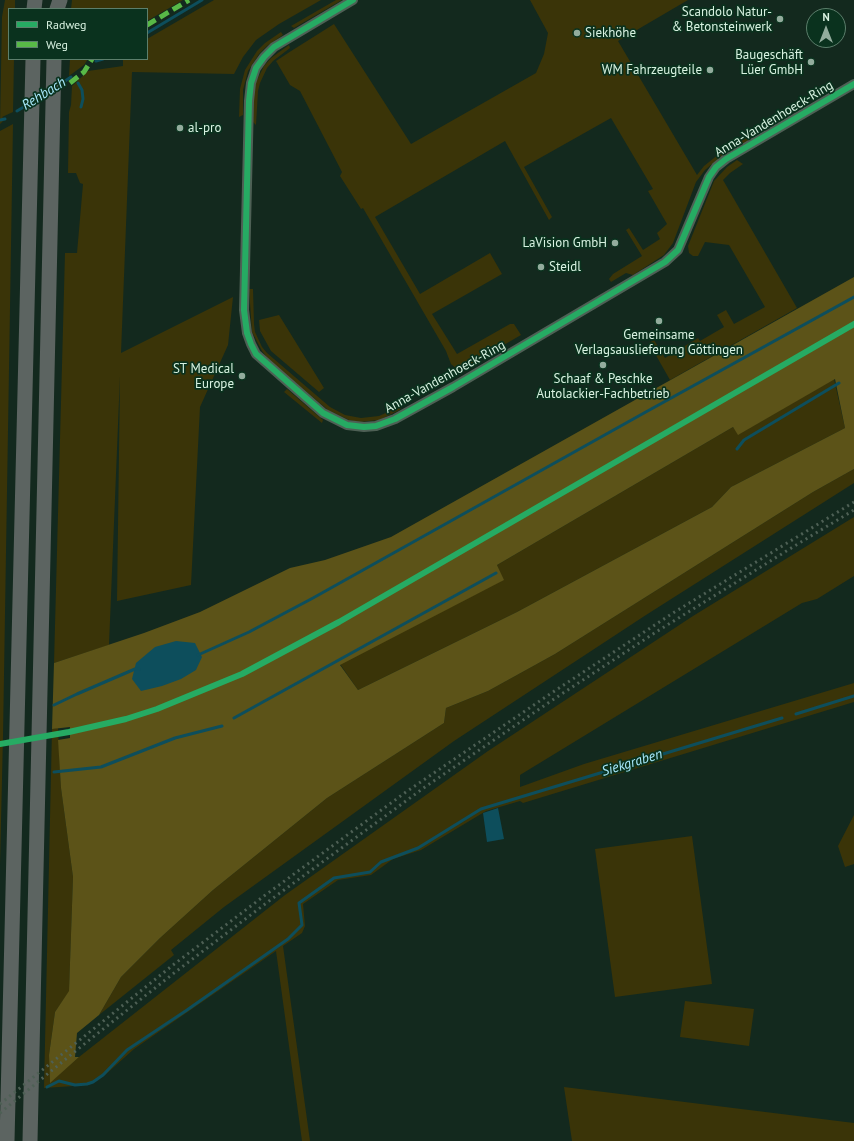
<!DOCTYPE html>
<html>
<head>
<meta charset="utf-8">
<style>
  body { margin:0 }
  #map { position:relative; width:854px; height:1141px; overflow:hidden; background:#13291e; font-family:"PT Sans",sans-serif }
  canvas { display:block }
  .legend { position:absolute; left:8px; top:8px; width:140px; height:52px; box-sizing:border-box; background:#0a321e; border:1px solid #5c7f6c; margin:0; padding:5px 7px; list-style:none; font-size:12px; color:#d8f2e1 }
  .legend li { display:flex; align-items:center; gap:8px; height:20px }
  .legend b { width:20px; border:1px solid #5c7f6c }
  .north { position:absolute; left:806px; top:8px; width:40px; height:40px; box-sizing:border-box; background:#0a321e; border:1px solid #5c7f6c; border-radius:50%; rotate:0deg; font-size:11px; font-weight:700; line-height:16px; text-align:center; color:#d8f2e1 }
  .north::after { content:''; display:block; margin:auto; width:14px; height:18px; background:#93ac9d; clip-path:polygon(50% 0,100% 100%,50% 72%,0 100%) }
</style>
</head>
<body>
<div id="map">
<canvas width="854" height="1141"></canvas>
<ul class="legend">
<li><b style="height:5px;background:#26ab63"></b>Radweg</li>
<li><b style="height:5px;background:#58b947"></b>Weg</li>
</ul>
<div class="north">N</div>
</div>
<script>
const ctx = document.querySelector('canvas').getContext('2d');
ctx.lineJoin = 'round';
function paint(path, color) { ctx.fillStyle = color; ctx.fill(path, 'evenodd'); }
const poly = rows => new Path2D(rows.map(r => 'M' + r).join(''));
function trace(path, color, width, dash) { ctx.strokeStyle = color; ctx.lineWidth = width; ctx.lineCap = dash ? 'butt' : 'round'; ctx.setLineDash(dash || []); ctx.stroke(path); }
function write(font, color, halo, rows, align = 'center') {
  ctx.font = font + ' "PT Sans",sans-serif'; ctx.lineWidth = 3.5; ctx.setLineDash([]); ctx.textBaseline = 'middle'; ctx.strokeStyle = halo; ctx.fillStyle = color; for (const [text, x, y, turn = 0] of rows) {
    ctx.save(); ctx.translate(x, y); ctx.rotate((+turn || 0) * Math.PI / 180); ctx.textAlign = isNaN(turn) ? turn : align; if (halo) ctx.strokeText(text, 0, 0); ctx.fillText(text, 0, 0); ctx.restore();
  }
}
const green = poly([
  [5,0,15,0,15,9,9,9,9,59,14,59,13,112,2,117,5,119,0,124,2,17],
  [72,0,183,0,147,21,147,9,71,9],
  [214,0,321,0,279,24,256,40,243,57,234,74,132,72,121,353,233,297,228,345,200,407,191,585,117,601,120,376,109,645,54,663,65,253,77,253,83,184,80,183,76,173,68,173,69,112,71,105,72,86,88,71,123,66,123,59,147,59,147,39],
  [336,0,342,0,294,28,291,26],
  [530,0,688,0,618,41,697,175,704,166,719,154,751,135,750,140,724,154,705,170,696,182,673,243,664,255,633,275,626,273,611,282,609,279,613,274,642,256,626,230,629,228,643,250,660,239,657,233,667,224,648,191,653,189,611,118,524,167,552,217,549,220,505,141,375,217,420,294,490,253,502,274,432,314,457,354,510,324,514,324,521,335,459,371,451,364,446,351,370,220,363,208,361,209,340,176,342,172,300,91,290,85,276,61,288,53,334,24,411,144,536,73,544,54,548,33],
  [281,32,283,35,267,46,259,54,248,71,243,90,243,115,239,117,240,89,245,70,257,51,265,43],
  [289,45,290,48,273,61,267,68,260,83,258,91,256,125,253,122,254,93,255,84,264,66,271,58],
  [70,59,88,59,84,65,69,76],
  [13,124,3,736,0,865,0,131],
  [737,160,743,164,730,173,723,180,797,308,670,380,649,343,654,340,665,358,698,338,700,341,724,327,717,315,726,310,734,324,765,307,729,245,705,242,698,256,693,256,689,253,688,246,714,181,727,167],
  [249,289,253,289,254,324,255,332,262,347,267,353,330,407,345,415,361,418,379,416,401,406,400,410,379,420,359,422,349,420,328,410,269,360,262,351,252,332],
  [279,315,324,388,319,392,271,351,260,331,259,320],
  [834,379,845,428,731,487,712,507,517,612,358,690,340,664,503,580,497,565,733,427,739,434],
  [287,389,323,420,322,423,284,392],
  [854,469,854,483,646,615,454,741,224,907,171,950,174,955,99,1015,121,977,160,938,213,890,327,798,444,723,446,708,488,691,555,654,813,492],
  [854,517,854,576,817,599,802,603,520,775,520,787,584,764,854,683,854,702,523,803,520,801,486,811,421,850,393,859,371,875,338,880,303,904,305,926,302,933,283,946,310,1141,302,1141,276,951,134,1049,105,1075,89,1085,44,1088,52,729,58,728,61,788,73,877,69,992,55,1012,49,1055,50,1082,79,1057,285,895,488,751,693,616],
  [854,815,854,864,845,867,838,846],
  [692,836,712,984,615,997,595,849],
  [685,1001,754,1009,749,1046,680,1037],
  [564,1087,854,1123,854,1141,572,1141]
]);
const forest = poly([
  [854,277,854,469,813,492,555,654,488,691,446,708,444,723,327,798,213,890,160,938,121,977,99,1015,77,1033,75,1057,79,1057,50,1083,49,1055,55,1012,69,991,73,877,61,788,58,740,70,738,70,727,52,729,54,663,144,633,200,612,290,568,325,560,391,537],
  [835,379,845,428,731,487,712,507,517,612,358,690,340,665,504,580,497,565,733,427,738,435]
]);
const water = poly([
  [176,641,195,643,202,657,196,670,181,679,162,686,141,691,132,679,136,663,155,647],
  [498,808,504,839,487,842,483,813]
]);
const stream = poly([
  [147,33,202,0],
  [96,61,103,59],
  [78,83,82,90,83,99,81,107],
  [59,85,71,77],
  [37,99,49,91],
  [17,111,27,105],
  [0,120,5,119],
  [737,449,744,440,839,383],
  [198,655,249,632,313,598,644,413,854,297],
  [54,705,77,694,135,669,139,669],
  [796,714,854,696],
  [234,718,496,573],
  [54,772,101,767,175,738,222,726],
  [47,1087,59,1081,75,1085,87,1084,93,1082,103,1075,127,1050,187,1010,288,939,302,925,299,903,334,878,370,872,381,862,418,848,481,809,782,718]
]);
const minor = poly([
  [353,0,274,47,264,57,256,68,251,83,249,101,244,310,247,333,251,344,256,354,323,413,347,425,364,427,376,426,395,419,453,387,665,262,678,250,709,177,716,167,726,159,854,84]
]);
const highway = poly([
  [34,9,35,0],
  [57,9,60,0],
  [7,1141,33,59],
  [30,1141,54,59]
]);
const rail = poly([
  [0,1104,173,965,264,896,406,792,550,694,673,613,854,502],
  [0,1113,78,1049,174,973,269,901,425,787,554,699,656,632,801,542,854,510]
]);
const quiet = poly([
  [147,25,189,0],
  [70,83,84,72,92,59]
]);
const cycleway = poly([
  [353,0,274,47,264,57,256,68,251,83,249,101,244,310,247,333,251,344,256,354,323,413,347,425,364,427,376,426,395,419,453,387,665,262,678,250,709,177,716,167,726,159,854,84],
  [0,744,69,732,126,719,157,709,242,674,339,622,854,324]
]);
const markers = [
  [780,19,4,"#93ac9d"],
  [577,33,4,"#93ac9d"],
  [811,62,4,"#93ac9d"],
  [710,70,4,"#93ac9d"],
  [180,128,4,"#93ac9d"],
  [615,243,4,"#93ac9d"],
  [541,267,4,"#93ac9d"],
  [659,321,4,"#93ac9d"],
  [603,365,4,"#93ac9d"],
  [242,376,4,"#93ac9d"]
];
const poiNames = [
  ["Scandolo Natur-",772,12],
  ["& Betonsteinwerk",772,27],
  ["Siekhöhe",585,33,"left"],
  ["Baugeschäft",803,55],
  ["Lüer GmbH",803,70],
  ["WM Fahrzeugteile",702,70],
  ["al-pro",188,128,"left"],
  ["LaVision GmbH",607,243],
  ["Steidl",549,267,"left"],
  ["Gemeinsame",659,335,"center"],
  ["Verlagsauslieferung Göttingen",659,350,"center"],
  ["ST Medical",234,369],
  ["Europe",234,384],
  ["Schaaf & Peschke",603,379,"center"],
  ["Autolackier-Fachbetrieb",603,394,"center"]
];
const streetNames = [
  ["Anna-Vandenhoeck-Ring",774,119,-31],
  ["Anna-Vandenhoeck-Ring",445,377,-29]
];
const waterNames = [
  ["Rehbach",44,94,-32],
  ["Siekgraben",632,763,-17]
];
paint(green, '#3a3408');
paint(forest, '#5c5318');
paint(water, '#0d4e5c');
trace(stream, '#0d4e5c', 3);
trace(minor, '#4e6055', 10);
trace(highway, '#5c6461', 15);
trace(rail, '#4e6055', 3, [2, 4]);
trace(quiet, '#58b947', 5, [10, 5]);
trace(cycleway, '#26ab63', 6);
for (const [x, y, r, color] of markers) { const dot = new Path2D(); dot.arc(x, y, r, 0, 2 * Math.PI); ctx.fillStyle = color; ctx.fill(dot); trace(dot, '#0a321e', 1.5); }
write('13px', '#d8f2e1', '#0a321e', poiNames, 'right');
write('13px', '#d8f2e1', '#0a321e', streetNames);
write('italic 14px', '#a9e9fc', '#0a321e', waterNames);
</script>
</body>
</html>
